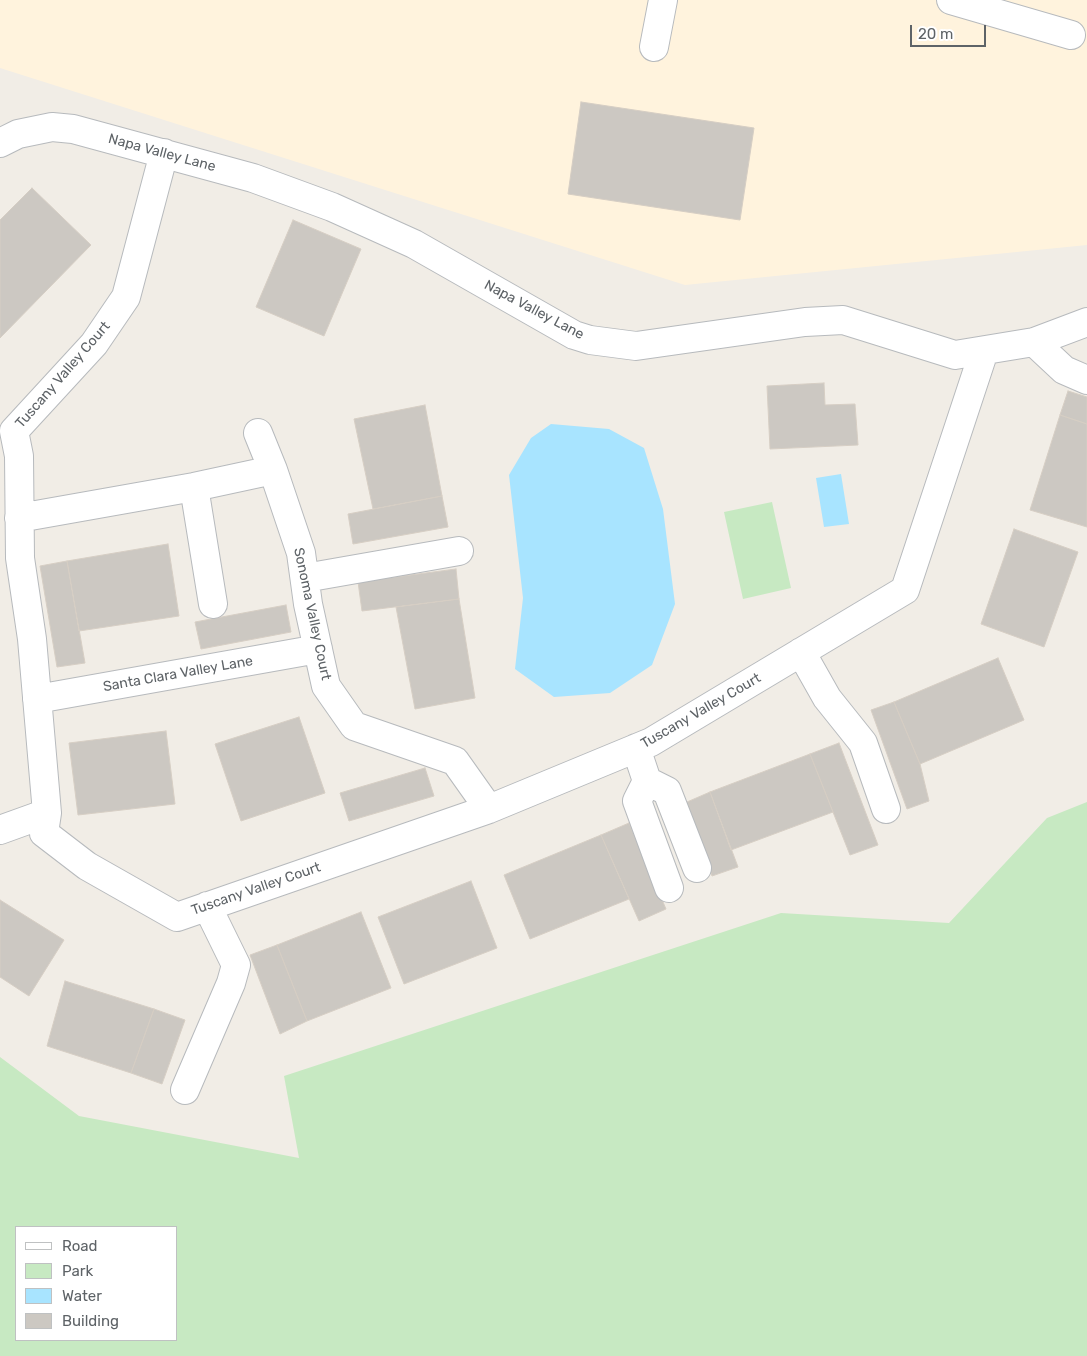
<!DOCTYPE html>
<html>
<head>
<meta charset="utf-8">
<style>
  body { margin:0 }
  #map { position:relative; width:1087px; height:1356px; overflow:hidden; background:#f1ede6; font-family:Rubik,sans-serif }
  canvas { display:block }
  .legend { position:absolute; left:15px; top:1226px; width:162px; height:115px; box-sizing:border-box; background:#fff; border:1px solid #bfc1c2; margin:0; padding:6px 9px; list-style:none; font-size:15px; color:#5e6367 }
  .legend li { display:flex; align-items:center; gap:10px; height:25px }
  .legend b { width:25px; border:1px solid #bfc1c2 }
  .scale { position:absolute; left:910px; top:25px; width:76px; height:22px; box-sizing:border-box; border:2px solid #5e6367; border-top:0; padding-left:6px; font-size:15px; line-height:18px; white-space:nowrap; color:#5e6367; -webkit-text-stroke:4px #fff; paint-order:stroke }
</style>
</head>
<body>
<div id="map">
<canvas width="1087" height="1356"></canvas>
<ul class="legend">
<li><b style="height:6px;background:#fff"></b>Road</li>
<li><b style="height:14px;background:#c7e9c2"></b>Park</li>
<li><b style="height:14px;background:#a8e4ff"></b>Water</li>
<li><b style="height:14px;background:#ccc8c2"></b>Building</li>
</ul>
<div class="scale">20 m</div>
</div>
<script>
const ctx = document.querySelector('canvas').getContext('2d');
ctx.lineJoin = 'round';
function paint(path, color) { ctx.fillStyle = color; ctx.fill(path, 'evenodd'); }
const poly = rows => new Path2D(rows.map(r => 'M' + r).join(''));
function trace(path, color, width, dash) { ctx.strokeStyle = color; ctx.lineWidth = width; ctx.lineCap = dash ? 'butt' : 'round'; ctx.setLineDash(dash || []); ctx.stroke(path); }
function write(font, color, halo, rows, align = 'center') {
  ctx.font = font + ' Rubik,sans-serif'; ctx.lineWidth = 4; ctx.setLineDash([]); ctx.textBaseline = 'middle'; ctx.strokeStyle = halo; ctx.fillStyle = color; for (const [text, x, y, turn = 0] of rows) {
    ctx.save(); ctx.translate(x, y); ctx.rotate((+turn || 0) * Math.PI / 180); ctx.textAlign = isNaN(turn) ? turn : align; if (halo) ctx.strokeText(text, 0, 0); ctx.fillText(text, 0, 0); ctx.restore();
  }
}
const commercial = poly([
  [0,0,1087,0,1087,245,685,285,0,68]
]);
const green = poly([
  [772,502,791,588,743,599,724,512],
  [1087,802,1087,1356,0,1356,0,1057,79,1116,299,1158,284,1076,781,913,949,923,1047,818],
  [176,1227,176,1340,16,1340,16,1227]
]);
const water = poly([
  [551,424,609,429,644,448,663,509,675,604,652,665,610,693,554,697,515,669,523,598,509,475,531,438],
  [841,474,849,524,824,527,816,478]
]);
const building = poly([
  [581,102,754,128,740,220,568,194,581,102],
  [32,188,91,245,0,338,0,220,32,188],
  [293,220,361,249,324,336,256,307,293,220],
  [824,383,825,405,855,404,858,445,770,449,767,386,824,383],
  [1068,391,1087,397,1087,424,1060,415,1068,391],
  [425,405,442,496,373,509,354,419,425,405],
  [1060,415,1087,424,1087,527,1030,510,1060,415],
  [442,496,448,527,353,544,348,514,442,496],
  [1014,529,1078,552,1044,647,981,624,1014,529],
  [168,544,179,616,79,631,67,561,168,544],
  [67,561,85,663,57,667,40,566,67,561],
  [456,569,459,599,362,611,358,582,456,569],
  [459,599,475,698,415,709,396,607,459,599],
  [286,605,291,632,201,649,195,622,286,605],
  [998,658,1024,720,920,764,894,702,998,658],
  [894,702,920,764,929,801,907,809,871,710,894,702],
  [299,717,325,793,241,821,215,744,299,717],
  [166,731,175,804,78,815,69,743,166,731],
  [839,743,878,845,850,855,810,754,839,743],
  [810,754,833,812,731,850,710,792,810,754],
  [425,768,434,796,349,821,340,793,425,768],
  [710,792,738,867,712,876,687,802,710,792],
  [629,823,666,909,639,921,601,835,629,823],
  [601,835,629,899,530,939,504,875,601,835],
  [471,881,497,948,404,984,378,917,471,881],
  [0,900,64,940,29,996,0,977,0,900],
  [361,912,391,988,307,1021,277,945,361,912],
  [277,945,307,1021,280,1034,250,955,277,945],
  [65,981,154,1009,131,1073,47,1046,65,981],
  [154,1009,185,1020,162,1084,131,1073,154,1009]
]);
const minor = poly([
  [951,0,1071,35],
  [654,47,663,0],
  [0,143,18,134,52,127,73,129,253,178,332,207,414,244,574,335,590,340,636,346,805,322,843,320,955,355,1034,342,1087,322],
  [1034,342,1064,370,1087,380],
  [14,431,19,456,20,558,32,639,47,813,44,833,87,866,177,917,489,809,651,742,905,590,984,351],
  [14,431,94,344,126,297,164,153],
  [258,433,273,470,301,553,308,604,326,686,354,726,455,761,489,809],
  [194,487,213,604],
  [19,518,194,487,273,470],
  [305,578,459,551],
  [801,652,827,698,863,743,886,809],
  [37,699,318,649],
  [636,748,647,781,637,801,669,888],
  [647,781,667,791,697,868],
  [0,830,47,813],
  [185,1090,231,983,236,965,207,906]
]);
const streetNames = [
  ["Napa Valley Lane",162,153,15],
  ["Napa Valley Lane",534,310,28],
  ["Tuscany Valley Court",63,375,-49],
  ["Sonoma Valley Court",312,614,78],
  ["Santa Clara Valley Lane",178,674,-10],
  ["Tuscany Valley Court",701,711,-30],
  ["Tuscany Valley Court",256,889,-19]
];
paint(commercial, '#fff3dd');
paint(green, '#c7e9c2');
paint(water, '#a8e4ff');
paint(building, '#ccc8c2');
trace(building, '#d6cec4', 1);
trace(minor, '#b7babd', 30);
trace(minor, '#fff', 28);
write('14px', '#5e6367', '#fff', streetNames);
</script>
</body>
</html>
